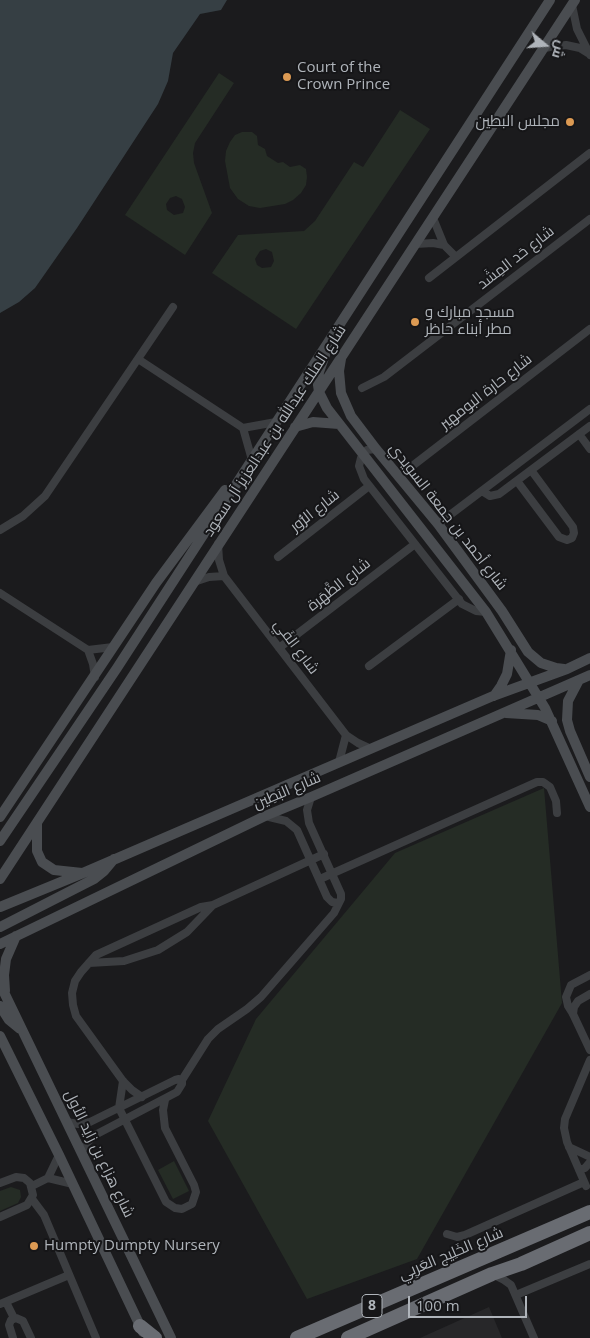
<!DOCTYPE html>
<html>
<head>
<meta charset="utf-8">
<style>
  body { margin:0 }
  #map { position:relative; width:590px; height:1338px; overflow:hidden; background:#1b1b1d; font-family:"Open Sans",Cairo,sans-serif }
  canvas { display:block }
  .north { position:absolute; left:520px; top:20px; width:50px; height:50px; -webkit-text-stroke:4px #161618; paint-order:stroke; rotate:108deg; font-size:14px; font-weight:700; line-height:20px; text-align:center; color:#afb4ba }
  .north::after { content:''; display:block; margin:auto; width:18px; height:22px; background:#afb4ba; clip-path:polygon(50% 0,100% 100%,50% 72%,0 100%) }
  .scale { position:absolute; left:408px; top:1296px; width:119px; height:22px; box-sizing:border-box; border:2px solid #afb4ba; border-top:0; padding-left:6px; font-size:15px; line-height:18px; white-space:nowrap; color:#afb4ba; -webkit-text-stroke:4px #161618; paint-order:stroke }
</style>
</head>
<body>
<div id="map">
<canvas width="590" height="1338"></canvas>
<div class="north">ش</div>
<div class="scale">100 m</div>
</div>
<script>
const ctx = document.querySelector('canvas').getContext('2d');
ctx.lineJoin = 'round';
function paint(path, color) { ctx.fillStyle = color; ctx.fill(path, 'evenodd'); }
const poly = rows => new Path2D(rows.map(r => 'M' + r).join(''));
function trace(path, color, width, dash) { ctx.strokeStyle = color; ctx.lineWidth = width; ctx.lineCap = dash ? 'butt' : 'round'; ctx.setLineDash(dash || []); ctx.stroke(path); }
function write(font, color, halo, rows, align = 'center') {
  ctx.font = font + ' "Open Sans",Cairo,sans-serif'; ctx.lineWidth = 4; ctx.setLineDash([]); ctx.textBaseline = 'middle'; ctx.strokeStyle = halo; ctx.fillStyle = color; for (const [text, x, y, turn = 0] of rows) {
    ctx.save(); ctx.translate(x, y); ctx.rotate((+turn || 0) * Math.PI / 180); ctx.textAlign = isNaN(turn) ? turn : align; if (halo) ctx.strokeText(text, 0, 0); ctx.fillText(text, 0, 0); ctx.restore();
  }
}
const built = poly([
  [489,1307,502,1338,420,1338]
]);
const green = poly([
  [219,73,234,83,195,143,193,153,194,163,212,213,185,255,125,215],
  [176,196,182,199,185,207,183,213,174,215,167,210,166,204,170,198],
  [400,110,430,129,296,329,212,273,238,235,304,231,315,221,354,162,363,167],
  [266,249,272,252,274,261,271,267,262,268,257,265,255,259,260,251],
  [242,132,252,132,257,136,258,145,265,149,267,156,278,163,283,162,290,167,300,165,306,169,307,177,306,185,301,193,293,200,285,204,260,208,249,206,238,199,230,188,225,161,226,151,230,142,235,135],
  [544,788,562,1003,417,1259,307,1299,208,1121,256,1019,395,853],
  [174,1161,189,1191,173,1199,158,1170],
  [11,1187,20,1190,21,1197,18,1203,0,1211,0,1191]
]);
const water = poly([
  [0,0,227,0,221,10,200,14,173,53,168,81,158,104,77,228,35,288,19,302,0,313]
]);
const street = poly([
  [572,5,577,29,590,55],
  [544,48,566,45,580,48,588,53],
  [433,218,444,245,456,257],
  [416,244,433,243,444,245],
  [429,278,590,153],
  [138,359,243,428,252,460],
  [362,388,384,377,590,219],
  [243,428,276,422],
  [579,434,590,449],
  [376,449,367,450,361,458,359,466,364,479,462,604,476,611,486,612],
  [398,477,590,329],
  [517,481,559,537,567,540,572,538,574,533,573,527,531,470],
  [482,491,490,496,499,494,590,426],
  [438,524,590,409],
  [0,530,23,516,45,496,173,307],
  [218,544,219,560,224,576,346,735,358,743,371,749],
  [278,557,369,486],
  [194,582,209,577,224,576],
  [0,593,88,650,93,664,95,677],
  [279,648,415,544],
  [88,650,113,647],
  [369,666,459,599],
  [339,762,346,735],
  [265,816,286,821,297,830,327,897,332,902,338,903],
  [320,879,537,782,543,782,550,787,556,801,557,813],
  [89,963,124,961,158,950,187,932,213,905],
  [590,975,571,985,566,997,568,1006,573,1014,590,1050],
  [573,1014,574,1007,578,1001,590,994],
  [123,1081,119,1108,166,1202,175,1208,182,1209,192,1204,196,1192,194,1185,165,1128,163,1110,165,1100],
  [142,1097,132,1090,123,1081,76,1016,73,1005,72,993,75,981,81,972,96,955,201,907,213,905,324,854],
  [67,1122,78,1124,90,1122,175,1080,179,1079,182,1080],
  [569,1147,590,1157],
  [81,1152,87,1143,95,1135,177,1092,182,1084,182,1080,208,1039,218,1029,247,1009,261,997,334,913,341,899,341,894,309,823,307,810,311,797],
  [579,1170,585,1168,590,1162],
  [48,1178,73,1184],
  [0,1183,16,1177,24,1178,30,1183,33,1195,27,1205,0,1217],
  [32,1186,48,1178,59,1155],
  [586,1186,567,1142,564,1128,565,1119,590,1060],
  [32,1199,44,1215,96,1338],
  [447,1234,457,1237,465,1235,584,1182],
  [494,1275,504,1280,511,1285,534,1338],
  [516,1295,590,1264],
  [6,1302,14,1318],
  [0,1304,69,1275],
  [13,1338,9,1325,11,1320,16,1318,23,1321,31,1338]
]);
const secondary = poly([
  [326,352,319,372,318,385,319,392,327,408,486,612,545,708,590,807],
  [341,359,339,371,341,393,351,416,376,449,438,524,502,611,528,652,541,663,556,668,564,669],
  [295,427,313,422,339,424],
  [579,680,568,701,567,720,570,731,590,777],
  [494,696,501,686,507,674,511,650],
  [506,713,538,715,552,721],
  [0,817,156,583,225,490],
  [37,824,37,851,42,862,54,870,82,873],
  [0,841,117,668,550,0],
  [0,879,575,0],
  [0,907,83,873,493,696,567,669,590,658],
  [0,927,94,879,104,871,114,859],
  [0,944,265,816,311,797,590,675],
  [0,984,171,1338],
  [5,991,4,975,6,959,16,936],
  [0,1006,9,1020,20,1029],
  [0,1036,59,1155,143,1332]
]);
const highway = poly([
  [140,1326,155,1338],
  [297,1338,590,1212],
  [348,1338,492,1274,521,1264,590,1233]
]);
const markers = [
  [287,77,5,"#dc9a53"],
  [570,122,5,"#dc9a53"],
  [415,322,5,"#dc9a53"],
  [34,1246,5,"#dc9a53"]
];
const shields = [
  [372,1306,20]
];
const shieldNames = [
  ["8",372,1306]
];
const poiNames = [
  ["Court of the",297,68],
  ["Crown Prince",297,85],
  ["مجلس البطين",560,122,"right"],
  ["مسجد مبارك و",425,313],
  ["مطر أبناء حاظر",425,330],
  ["Humpty Dumpty Nursery",44,1246]
];
const streetNames = [
  ["شارع حَد المِشَد",516,258,-38],
  ["شارع حارة البومهير",486,392,-38],
  ["شارع الملك عبدالله بن عبدالعزيز آل سعود",275,431,-57],
  ["شارع الزُّور",315,511,-38],
  ["شارع أحمد بن جمعة السويدي",448,517,52],
  ["شارع الظَّهَرة",339,585,-38],
  ["شارع الفَي",296,647,53],
  ["شارع البَطِين",287,791,-23],
  ["شارع هزاع بن زايد الأول",99,1154,64],
  ["شارع الخَلِيج العَربِي",451,1254,-23]
];
paint(built, '#272729');
paint(green, '#252c25');
paint(water, '#363f44');
trace(street, '#3c3e41', 8);
trace(secondary, '#4a4d51', 10);
trace(highway, '#696c72', 14);
for (const [x, y, r, color] of markers) { const dot = new Path2D(); dot.arc(x, y, r, 0, 2 * Math.PI); ctx.fillStyle = color; ctx.fill(dot); trace(dot, '#161618', 2); }
for (const [x, y, w] of shields) { const box = new Path2D(); box.roundRect(x - w / 2, y - 11.5, w, 23, 4); ctx.fillStyle = '#161618'; ctx.fill(box); trace(box, '#afb4ba', 1); }
write('bold 14px', '#afb4ba', null, shieldNames);
write('15px', '#afb4ba', '#161618', poiNames, 'left');
write('15px', '#afb4ba', '#161618', streetNames);
</script>
</body>
</html>
